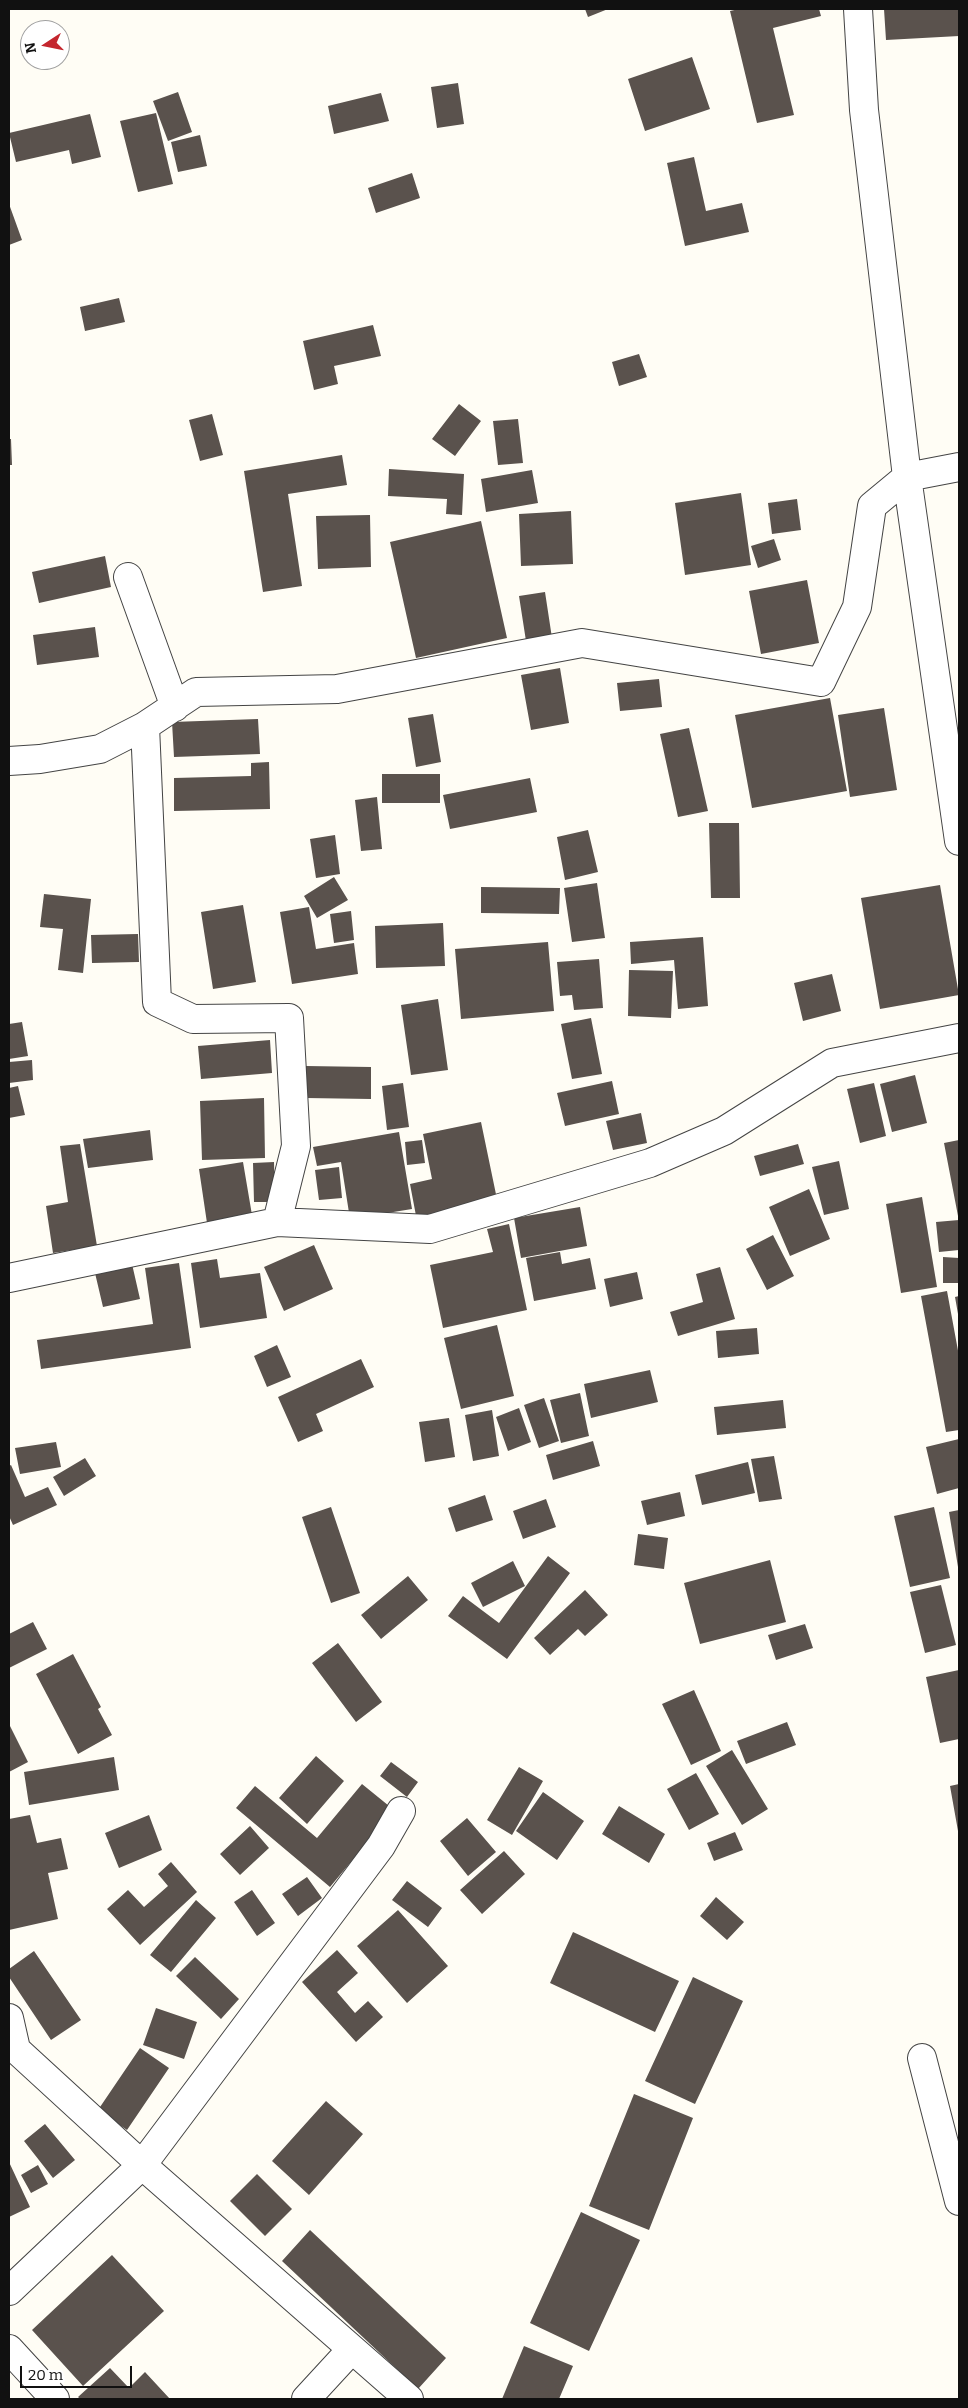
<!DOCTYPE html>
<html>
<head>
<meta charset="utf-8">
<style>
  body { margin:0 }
  #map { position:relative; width:968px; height:2408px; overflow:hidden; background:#fffdf5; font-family:Bitter,serif }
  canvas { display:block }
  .frame { position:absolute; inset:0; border:10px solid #111; pointer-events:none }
  .north { position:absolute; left:20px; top:20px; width:50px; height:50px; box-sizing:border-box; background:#fff; border:1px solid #a0a0a0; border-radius:50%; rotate:259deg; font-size:14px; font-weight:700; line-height:20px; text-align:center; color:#111 }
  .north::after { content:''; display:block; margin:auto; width:18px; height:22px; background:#c4262e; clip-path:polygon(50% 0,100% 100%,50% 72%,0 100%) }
  .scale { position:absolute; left:20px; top:2366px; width:112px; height:22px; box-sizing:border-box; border:2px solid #111; border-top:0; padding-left:6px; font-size:15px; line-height:18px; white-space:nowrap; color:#111; -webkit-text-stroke:4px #fff; paint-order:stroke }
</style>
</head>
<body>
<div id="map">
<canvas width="968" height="2408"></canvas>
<div class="frame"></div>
<div class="north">N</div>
<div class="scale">20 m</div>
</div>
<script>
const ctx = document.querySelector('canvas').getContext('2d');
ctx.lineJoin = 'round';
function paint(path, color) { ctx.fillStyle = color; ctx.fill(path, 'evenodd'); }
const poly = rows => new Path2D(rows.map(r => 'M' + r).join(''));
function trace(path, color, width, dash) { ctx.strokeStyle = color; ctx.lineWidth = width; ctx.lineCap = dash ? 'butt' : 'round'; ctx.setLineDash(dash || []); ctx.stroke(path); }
const building = poly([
  [585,9,608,9,588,17],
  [739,9,819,9,821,16,773,28,794,115,757,123,730,11],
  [884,9,959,9,959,36,886,40],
  [692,57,710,109,645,131,628,79],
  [458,83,464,124,437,128,431,87],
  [178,92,192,132,168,141,153,101],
  [381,93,389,121,334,134,328,106],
  [156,113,173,184,138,192,120,121],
  [90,114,101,157,72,164,69,150,16,162,9,133],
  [200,135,207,166,178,172,171,142],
  [694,157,706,211,742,203,749,232,685,246,667,163],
  [412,173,420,198,376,213,368,188],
  [9,204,22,240,9,245],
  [119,298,125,322,85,331,80,307],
  [373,325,381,356,334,366,338,384,314,390,303,341],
  [639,354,647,377,619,386,612,362],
  [459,404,481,421,455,456,432,439],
  [212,414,223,455,200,461,189,420],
  [518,419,523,463,498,465,493,421],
  [9,439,11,439,12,465,9,465],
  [342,455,347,485,288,494,302,586,263,592,244,471],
  [389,469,464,474,462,515,446,514,447,499,388,496],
  [532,470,538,503,486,512,481,479],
  [741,493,751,565,685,575,675,503],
  [797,499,801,530,772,534,768,503],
  [571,511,573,564,521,566,519,514],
  [370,515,371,567,318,569,316,516],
  [481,521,507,638,416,658,390,542],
  [774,539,781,560,758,568,751,546],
  [105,556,111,587,39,603,32,572],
  [807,580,819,643,761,654,749,591],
  [545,592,552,638,526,641,519,596],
  [95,627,99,657,37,665,33,635],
  [560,668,569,723,531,730,521,675],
  [659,679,662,707,620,711,617,683],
  [830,698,847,791,752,808,735,715],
  [884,708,897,790,850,797,838,715],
  [433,714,441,762,416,767,408,718],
  [258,719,260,754,174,757,172,722],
  [689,728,708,811,678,817,660,734],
  [269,762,270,809,174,811,174,778,251,776,251,763],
  [382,774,440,774,440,803,382,803],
  [530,778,537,812,450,829,443,795],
  [377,797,382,849,361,851,355,800],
  [709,823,739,823,740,898,711,898],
  [588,830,598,872,565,880,557,837],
  [335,835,340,874,316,878,310,839],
  [334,877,348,900,317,918,304,896],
  [597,883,605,938,572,942,564,888],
  [940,885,959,995,880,1009,861,898],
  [481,887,560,888,559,914,481,913],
  [44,894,91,899,83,973,58,970,63,929,40,927],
  [243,905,256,982,213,989,201,912],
  [309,907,316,949,354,943,358,974,292,984,280,912],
  [351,911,354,940,334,943,330,914],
  [443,923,445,966,376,968,375,926],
  [138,934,139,962,92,963,91,935],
  [703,937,708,1006,678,1009,674,960,631,964,630,942],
  [548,942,554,1011,461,1019,455,949],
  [599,959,603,1008,574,1010,572,995,560,996,557,962],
  [629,970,673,971,671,1018,628,1016],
  [832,974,841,1011,803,1021,794,983],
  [438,999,448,1070,411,1075,401,1005],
  [591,1018,602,1074,572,1079,561,1024],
  [22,1022,28,1056,9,1059,9,1024],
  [270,1040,272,1073,201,1079,198,1046],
  [32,1060,33,1080,9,1083,9,1062],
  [306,1066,371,1067,371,1099,306,1098],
  [915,1075,927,1123,892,1132,880,1084],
  [612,1081,619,1114,565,1126,557,1093],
  [403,1083,409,1127,387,1130,382,1086],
  [874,1083,886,1136,860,1143,847,1089],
  [18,1086,25,1115,9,1118,9,1088],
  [264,1098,265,1158,202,1160,200,1101],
  [641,1113,647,1143,613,1150,606,1121],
  [481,1122,498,1204,417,1221,410,1184,432,1179,423,1134],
  [150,1130,153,1160,88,1168,83,1139],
  [399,1132,412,1209,350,1219,341,1162,317,1166,313,1147],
  [422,1140,425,1163,407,1165,405,1142],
  [959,1140,959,1216,958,1216,944,1143],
  [80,1144,97,1246,53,1253,46,1206,68,1202,60,1146],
  [798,1144,804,1164,760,1176,754,1156],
  [839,1161,849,1209,824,1215,812,1167],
  [243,1162,252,1215,207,1223,199,1169],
  [274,1162,275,1202,254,1202,253,1163],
  [339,1167,342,1198,319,1200,315,1170],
  [809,1189,830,1239,790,1256,769,1207],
  [922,1197,937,1287,901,1293,886,1204],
  [580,1207,587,1246,521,1258,514,1218],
  [959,1220,959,1250,939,1252,936,1222],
  [509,1224,527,1310,443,1328,430,1265,493,1252,487,1229],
  [773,1235,794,1276,767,1290,746,1249],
  [314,1245,333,1289,284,1311,264,1267],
  [560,1252,562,1264,590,1258,596,1289,534,1301,526,1258],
  [943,1257,959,1258,959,1283,943,1283],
  [217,1259,220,1278,260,1273,267,1318,200,1328,191,1263],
  [179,1263,191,1348,41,1369,37,1340,153,1324,145,1268],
  [132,1264,140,1299,103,1307,95,1273],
  [720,1267,735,1319,678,1336,670,1312,703,1302,696,1274],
  [637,1272,643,1299,610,1307,604,1279],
  [947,1291,959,1356,959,1430,946,1432,921,1296],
  [959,1296,959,1314,958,1314,955,1297],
  [497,1325,514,1396,461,1409,444,1338],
  [757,1328,759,1354,718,1358,716,1331],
  [277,1345,291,1377,267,1387,254,1356],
  [361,1359,374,1387,316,1414,323,1431,298,1442,278,1397],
  [650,1370,658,1402,591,1418,584,1384],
  [580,1393,589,1436,561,1443,550,1400],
  [544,1398,559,1441,539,1448,524,1405],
  [783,1400,786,1428,717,1435,714,1407],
  [519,1408,531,1442,508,1451,496,1417],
  [492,1410,499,1456,473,1461,465,1415],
  [449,1418,455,1457,425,1462,419,1422],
  [959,1439,959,1488,937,1494,926,1447],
  [593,1441,600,1466,553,1480,546,1455],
  [56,1442,61,1467,20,1474,15,1448],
  [774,1456,782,1499,759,1502,751,1459],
  [85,1458,96,1476,64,1496,53,1477],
  [748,1462,755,1493,702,1505,695,1475],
  [11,1465,25,1497,48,1487,57,1505,13,1525,9,1516,9,1466],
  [680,1492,685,1516,647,1525,641,1501],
  [485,1495,493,1520,456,1532,448,1508],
  [546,1499,556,1527,523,1539,513,1511],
  [331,1507,360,1593,331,1603,302,1517],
  [934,1507,950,1578,910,1587,894,1516],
  [959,1510,959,1567,958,1567,949,1512],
  [638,1534,668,1538,664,1569,634,1565],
  [548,1556,570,1573,507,1659,448,1616,463,1596,499,1623],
  [770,1560,786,1622,700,1644,684,1583],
  [513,1561,525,1586,483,1607,471,1583],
  [408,1576,428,1600,381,1639,361,1615],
  [941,1585,956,1645,925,1653,910,1592],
  [585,1590,608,1615,585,1636,578,1629,550,1655,534,1638],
  [33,1622,47,1649,9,1668,9,1634],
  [805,1624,813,1648,776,1660,768,1635],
  [338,1643,382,1702,356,1722,312,1663],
  [73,1654,101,1707,98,1709,112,1735,78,1754,36,1674],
  [959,1670,959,1739,940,1743,926,1677],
  [694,1690,721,1751,691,1765,662,1704],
  [787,1722,796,1745,746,1764,737,1741],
  [9,1724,28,1762,9,1772],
  [732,1750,768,1809,742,1825,706,1766],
  [316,1756,344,1781,307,1824,279,1798],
  [114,1757,119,1790,29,1805,24,1772],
  [391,1762,418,1782,407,1797,380,1776],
  [519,1767,543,1781,512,1835,487,1820],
  [696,1773,719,1814,689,1830,667,1789],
  [362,1784,394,1810,330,1887,236,1808,255,1786,317,1838],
  [959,1784,959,1831,958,1831,950,1786],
  [543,1792,584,1821,557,1860,516,1831],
  [619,1806,665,1834,649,1863,602,1834],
  [30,1815,37,1843,61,1838,68,1869,48,1873,58,1919,9,1930,9,1819],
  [149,1815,162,1850,119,1868,105,1833],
  [467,1818,496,1852,468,1876,440,1841],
  [250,1826,269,1848,240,1875,220,1854],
  [735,1832,743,1850,714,1861,707,1843],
  [504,1851,525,1874,482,1914,460,1890],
  [171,1862,197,1892,140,1945,107,1909,128,1890,144,1907,168,1886,158,1874],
  [307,1877,322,1898,298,1916,282,1894],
  [407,1881,442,1908,428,1927,392,1900],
  [252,1890,275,1923,257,1936,234,1902],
  [716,1897,744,1922,727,1940,700,1916],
  [196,1900,216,1918,171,1972,150,1955],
  [398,1910,448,1966,407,2003,357,1946],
  [573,1932,679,1981,655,2032,550,1983],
  [337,1950,358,1973,337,1992,355,2013,368,2001,383,2017,356,2042,302,1982],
  [34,1951,81,2020,51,2040,9,1977,9,1969],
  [195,1957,239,1999,221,2019,176,1976],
  [693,1977,743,2001,695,2104,645,2081],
  [156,2008,197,2022,184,2059,143,2045],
  [140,2048,169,2068,127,2130,98,2110],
  [634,2094,693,2118,649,2230,589,2206],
  [326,2101,363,2134,309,2195,272,2161],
  [45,2124,75,2160,53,2178,24,2141],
  [9,2162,30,2207,9,2217],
  [38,2165,48,2184,31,2193,21,2175],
  [257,2174,292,2209,265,2236,230,2201],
  [581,2212,640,2240,589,2351,530,2323],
  [310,2230,446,2358,418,2389,282,2261],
  [112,2255,164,2311,83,2386,32,2330],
  [524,2346,573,2366,559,2399,502,2399],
  [110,2368,129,2388,145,2372,170,2399,80,2399,78,2397]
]);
const minor = poly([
  [858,9,864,110,907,477,959,841],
  [128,577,175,707],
  [145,726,157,1002,193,1019,289,1018,296,1146,277,1222],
  [9,761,40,759,100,749,145,726,196,692,337,689,582,643,821,682,857,607,872,506,907,477,959,467],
  [9,1278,277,1222,430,1229,650,1163,724,1131,832,1063,959,1038],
  [9,2018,16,2049],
  [9,2043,142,2165,409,2399],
  [922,2058,959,2201],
  [9,2291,142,2165,381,1846,401,1811],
  [9,2349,55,2399],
  [306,2399,352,2349]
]);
paint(building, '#5a524d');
trace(minor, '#444', 30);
trace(minor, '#fff', 28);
</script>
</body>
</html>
